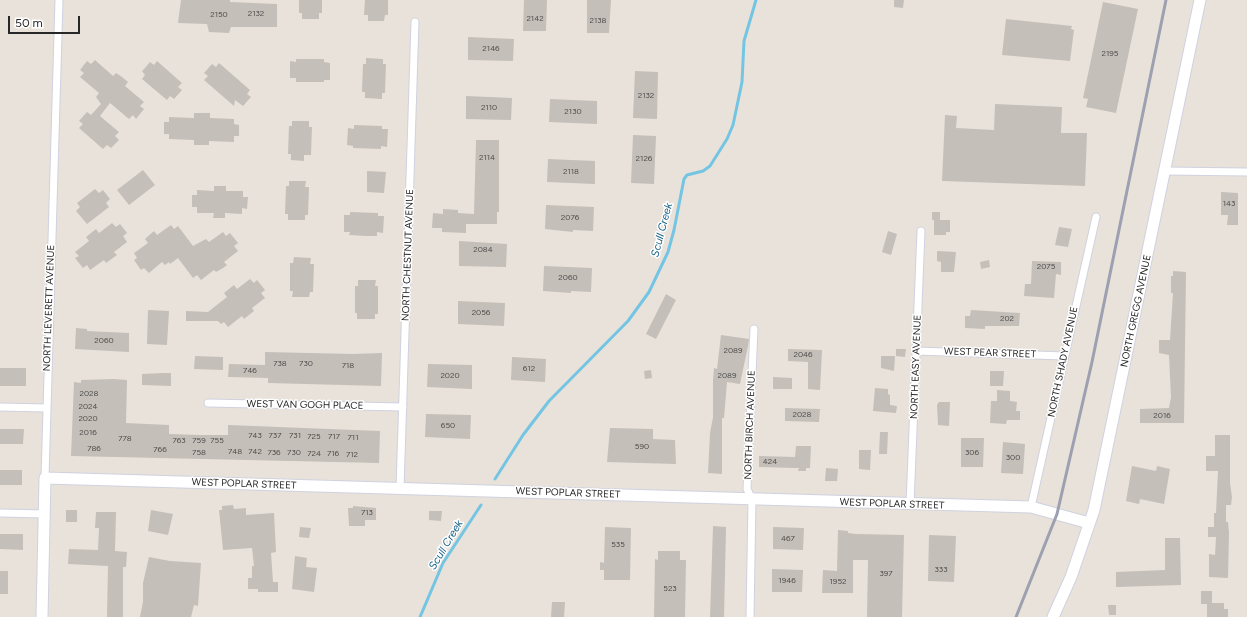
<!DOCTYPE html>
<html>
<head>
<meta charset="utf-8">
<style>
  body { margin:0 }
  #map { position:relative; width:1247px; height:617px; overflow:hidden; background:#e9e2da; font-family:Figtree,sans-serif }
  canvas { display:block }
  .scale { position:absolute; left:8px; top:16px; width:72px; height:18px; box-sizing:border-box; border:2px solid #272727; border-top:0; padding-left:5px; font-size:12px; line-height:14px; white-space:nowrap; color:#272727; -webkit-text-stroke:3px #fff; paint-order:stroke }
</style>
</head>
<body>
<div id="map">
<canvas width="1247" height="617"></canvas>
<div class="scale">50 m</div>
</div>
<script>
const ctx = document.querySelector('canvas').getContext('2d');
ctx.lineJoin = 'round';
const poly = rows => new Path2D(rows.map(r => 'M' + r).join(''));
function trace(path, color, width, dash) { ctx.strokeStyle = color; ctx.lineWidth = width; ctx.lineCap = dash ? 'butt' : 'round'; ctx.setLineDash(dash || []); ctx.stroke(path); }
function paint(path, color) { ctx.fillStyle = color; ctx.fill(path, 'evenodd'); }
function write(font, color, halo, rows, align = 'center') {
  ctx.font = font + ' Figtree,sans-serif'; ctx.lineWidth = 3; ctx.setLineDash([]); ctx.textBaseline = 'middle'; ctx.strokeStyle = halo; ctx.fillStyle = color; for (const [text, x, y, turn = 0] of rows) {
    ctx.save(); ctx.translate(x, y); ctx.rotate((+turn || 0) * Math.PI / 180); ctx.textAlign = isNaN(turn) ? turn : align; if (halo) ctx.strokeText(text, 0, 0); ctx.fillText(text, 0, 0); ctx.restore();
  }
}
const stream = poly([
  [495,479,523,435,549,401,628,321,649,292,668,252,674,230,684,179,687,175,703,171,710,166,727,139,733,125,742,82,744,41,756,0],
  [420,617,443,563,481,505]
]);
const building = poly([
  [181,0,230,0,230,2,277,4,277,27,231,27,229,33,209,32,207,24,178,23],
  [299,0,322,0,322,13,319,13,319,19,302,19,302,13,299,13],
  [365,0,388,0,388,15,385,15,384,21,368,21,368,15,364,15],
  [524,0,547,0,546,31,523,31],
  [587,0,611,0,609,33,587,33],
  [894,0,904,0,903,8,894,7],
  [1103,2,1138,9,1116,113,1086,107,1088,99,1083,98],
  [1006,19,1072,26,1071,29,1074,30,1070,61,1002,55],
  [468,37,514,39,513,61,468,60],
  [366,58,383,59,383,64,386,64,385,93,382,93,382,99,365,98,365,92,362,92,363,64,366,64],
  [296,59,324,59,324,62,330,63,330,80,324,80,324,82,296,82,296,78,290,78,290,61,296,62],
  [95,60,113,76,116,73,122,77,128,82,125,86,144,102,140,106,144,109,136,119,133,115,129,119,110,103,100,116,119,132,115,136,119,140,111,148,107,145,103,149,79,128,83,124,79,121,87,112,91,115,101,104,96,97,99,93,80,77,84,73,80,70,87,61,91,64],
  [157,61,182,83,178,87,182,90,174,99,170,96,167,100,142,79,145,75,142,71,145,68,150,62,154,65],
  [219,63,250,90,247,94,251,97,243,106,235,100,234,106,204,80,208,76,204,73,212,64,216,67],
  [635,71,658,72,657,119,633,118],
  [466,96,512,98,511,120,466,119],
  [550,99,597,101,597,124,549,122],
  [995,104,1062,107,1061,133,1087,133,1085,186,942,181,945,115,957,116,956,128,994,130],
  [194,113,210,113,210,118,234,119,234,124,239,125,239,136,234,136,234,142,209,141,209,145,194,145,194,140,169,139,169,134,164,134,164,122,169,122,169,117,194,118],
  [292,121,309,121,309,127,312,127,311,155,304,155,304,161,291,160,291,154,288,154,289,126,292,126],
  [354,125,382,126,382,129,388,129,387,147,381,146,381,149,353,148,353,146,347,145,348,128,354,129],
  [633,135,656,136,654,184,631,183],
  [476,140,499,140,499,212,497,212,497,224,466,224,466,233,442,232,442,228,432,228,433,213,443,214,443,209,458,210,458,213,474,214],
  [548,159,595,161,595,184,547,182],
  [143,170,155,185,129,205,117,190],
  [367,171,386,172,384,193,367,192],
  [289,181,306,181,305,187,309,187,308,215,305,215,305,220,288,220,288,214,285,214,286,186,289,186],
  [214,186,226,186,226,191,243,191,243,197,248,197,247,209,242,208,242,214,225,213,225,218,213,218,214,213,197,213,197,207,192,207,192,195,197,195,197,190,214,191],
  [95,189,99,193,103,190,110,199,106,203,109,207,87,224,76,211,80,207,77,203],
  [1221,192,1238,193,1238,225,1227,225,1228,215,1221,215],
  [546,205,594,207,593,231,573,230,573,232,545,229],
  [350,212,378,213,378,216,384,216,383,233,377,232,377,236,366,236,349,235,350,232,344,232,344,215,350,215],
  [932,212,940,212,940,220,932,220],
  [934,220,950,220,950,232,946,232,946,235,934,235],
  [112,223,116,227,120,224,127,233,123,236,127,242,114,252,117,255,106,263,104,260,90,270,87,265,83,268,75,258,79,256,75,252,89,241,86,237,96,229,99,233],
  [171,225,174,229,178,226,193,246,206,239,209,242,223,232,226,236,230,233,238,243,234,246,238,251,224,262,227,265,223,268,216,272,214,270,201,280,197,275,193,278,178,258,170,264,169,262,165,265,162,262,149,273,144,268,141,270,134,260,137,258,134,253,148,243,145,239,154,231,157,235],
  [1059,227,1072,229,1068,247,1055,245],
  [888,231,897,234,891,255,882,252],
  [459,241,507,244,506,267,459,266],
  [937,251,956,252,954,272,941,272,941,262,937,261],
  [294,257,311,258,310,264,314,264,313,292,310,292,309,297,292,297,293,291,290,291,290,263,293,263],
  [989,260,990,267,981,269,980,262],
  [1032,261,1061,262,1061,275,1056,274,1054,298,1024,296,1025,284,1031,284],
  [544,266,592,268,591,292,571,291,571,293,543,291],
  [1173,271,1186,272,1184,423,1140,423,1140,409,1169,408,1171,397,1169,355,1159,353,1159,340,1170,340,1173,293,1171,293,1171,276,1173,276],
  [250,279,254,283,257,280,265,290,261,293,265,298,252,308,254,311,244,319,242,316,228,327,224,322,221,324,218,321,186,321,186,311,208,312,227,297,224,293,234,285,237,289],
  [358,280,376,280,375,286,378,286,378,314,375,314,375,319,357,319,357,313,355,313,355,286,358,286],
  [666,294,676,300,656,339,646,334],
  [458,301,505,303,504,326,458,324],
  [148,310,169,311,167,345,147,344],
  [971,310,1020,313,1019,326,985,326,985,329,965,328,965,316,970,316],
  [76,328,87,329,87,331,129,333,129,352,75,349],
  [721,335,749,339,748,346,740,384,727,382,724,418,722,418,722,474,708,473,710,433,713,417,713,380,714,368,717,369],
  [788,349,822,350,820,390,808,389,808,362,788,361],
  [896,349,906,349,905,357,896,356],
  [265,352,353,354,382,353,381,386,268,383,268,378,228,377,229,364,265,365],
  [195,356,223,357,223,370,194,369],
  [881,356,895,356,894,371,881,368],
  [512,357,546,359,545,382,511,380],
  [428,364,472,365,472,389,427,387],
  [0,368,26,368,26,386,0,386],
  [651,370,652,378,645,379,644,371],
  [990,371,1004,371,1003,386,990,386],
  [163,373,171,373,171,386,142,385,142,374],
  [773,377,792,378,792,389,773,389],
  [114,379,127,380,126,423,169,425,169,434,200,435,228,435,228,425,380,431,379,463,71,456,74,382,81,383,81,380],
  [875,388,888,389,888,394,890,395,890,405,897,406,896,413,873,411],
  [997,390,1010,391,1010,401,1017,402,1016,411,1020,411,1020,420,1007,420,1006,424,990,423,991,401,997,401],
  [939,402,950,402,949,426,938,425,937,405],
  [785,408,820,409,819,422,785,421],
  [426,414,471,415,470,439,425,437],
  [610,428,653,429,653,439,675,440,676,464,607,462],
  [0,429,24,429,23,444,0,444],
  [880,432,888,432,887,454,879,454],
  [1215,435,1230,435,1230,483,1232,497,1231,505,1226,505,1226,522,1228,522,1229,533,1228,578,1209,577,1209,554,1215,555,1216,537,1208,537,1208,527,1214,527,1214,513,1216,513,1218,471,1206,471,1206,456,1215,456],
  [961,438,984,438,983,467,961,467],
  [1003,442,1025,444,1023,474,1001,473],
  [796,446,811,446,810,468,806,468,806,471,798,471,799,468,795,468,759,467,759,456,795,457],
  [859,450,871,450,870,470,859,469],
  [1132,466,1156,471,1157,466,1170,469,1164,504,1140,499,1139,504,1126,501],
  [826,468,838,469,837,481,825,481],
  [0,470,22,470,22,485,0,485],
  [233,505,234,509,246,508,246,515,274,513,276,552,271,553,273,582,278,582,278,592,258,592,258,589,248,589,248,578,252,578,252,566,254,566,252,548,223,550,219,510,222,510,222,506],
  [353,506,376,508,376,520,365,520,365,526,349,526,348,508,353,508],
  [66,510,77,510,77,522,66,522],
  [151,510,173,514,168,535,148,531],
  [429,511,442,511,441,521,429,520],
  [96,512,116,512,115,551,127,552,126,567,123,567,123,617,107,617,108,566,68,564,69,549,98,550,99,528,95,528],
  [713,526,726,527,724,617,710,617],
  [300,527,311,528,309,538,299,537],
  [605,527,631,528,630,580,604,580,604,570,600,570,600,562,604,563],
  [773,527,804,528,803,550,773,549],
  [838,530,848,531,848,533,856,534,904,535,902,617,867,617,868,560,853,560,853,593,822,593,823,570,837,571],
  [0,534,23,534,23,550,0,549],
  [929,535,956,536,954,582,928,581],
  [1165,538,1180,538,1181,585,1116,587,1116,572,1165,570],
  [658,551,680,551,680,560,686,560,685,617,654,617,655,559,658,560],
  [295,556,307,558,306,567,317,568,314,592,292,589],
  [149,557,170,561,201,563,198,606,194,605,191,617,140,617,143,602,143,583],
  [772,569,803,570,802,592,772,592],
  [0,571,8,571,8,594,0,594],
  [1201,591,1212,591,1212,603,1224,603,1224,609,1228,609,1228,617,1207,617,1207,604,1201,604],
  [552,602,565,602,564,617,551,617],
  [1108,605,1116,605,1116,615,1109,615]
]);
const street = poly([
  [1165,171,1247,172],
  [916,351,1064,356],
  [208,403,403,407],
  [0,407,46,408],
  [45,478,59,0],
  [400,488,415,22],
  [910,504,921,231],
  [1031,507,1096,217],
  [0,513,44,514],
  [750,617,752,499,747,489,754,329]
]);
const secondary = poly([
  [42,617,45,478,1031,507,1089,523],
  [1053,617,1071,577,1094,510,1200,0]
]);
const rail = poly([
  [1016,617,1057,514,1092,362,1166,0]
]);
const numberNames = [
  ["2132",256,14],
  ["2150",219,15],
  ["2142",535,19],
  ["2138",598,21],
  ["2146",491,49],
  ["2195",1110,54],
  ["2132",646,96],
  ["2110",489,108],
  ["2130",573,112],
  ["2114",487,158],
  ["2126",644,159],
  ["2118",571,172],
  ["143",1229,204],
  ["2076",570,218],
  ["2084",483,250],
  ["2075",1046,267],
  ["2060",568,278],
  ["2056",481,313],
  ["202",1007,319],
  ["2060",104,341],
  ["2089",733,351],
  ["2046",803,355],
  ["738",280,364],
  ["730",306,364],
  ["718",348,366],
  ["612",529,369],
  ["746",250,371],
  ["2020",450,376],
  ["2089",727,376],
  ["2028",89,394],
  ["2024",88,407],
  ["2028",802,415],
  ["2016",1162,416],
  ["2020",88,419],
  ["650",448,426],
  ["2016",88,433],
  ["743",255,436],
  ["737",275,436],
  ["731",295,436],
  ["725",314,437],
  ["717",334,437],
  ["711",353,438],
  ["778",125,439],
  ["763",179,441],
  ["759",199,441],
  ["755",217,441],
  ["590",642,447],
  ["786",94,449],
  ["766",160,450],
  ["748",235,452],
  ["742",255,452],
  ["758",199,453],
  ["736",274,453],
  ["730",294,453],
  ["306",972,453],
  ["724",314,454],
  ["716",333,454],
  ["712",352,455],
  ["300",1013,458],
  ["424",770,462],
  ["713",367,513],
  ["467",788,539],
  ["535",618,545],
  ["333",941,570],
  ["397",886,574],
  ["1946",787,581],
  ["1952",838,582],
  ["523",670,589]
];
const streetNames = [
  ["NORTH CHESTNUT AVENUE",408,255,-88],
  ["NORTH LEVERETT AVENUE",49,308,-88],
  ["NORTH GREGG AVENUE",1136,311,-78],
  ["WEST PEAR STREET",990,353,2],
  ["NORTH SHADY AVENUE",1063,362,-78],
  ["NORTH EASY AVENUE",916,367,-88],
  ["WEST VAN GOGH PLACE",305,405,1],
  ["NORTH BIRCH AVENUE",750,425,-88],
  ["WEST POPLAR STREET",244,484,2],
  ["WEST POPLAR STREET",568,493,2],
  ["WEST POPLAR STREET",892,504,2]
];
const waterNames = [
  ["Scull Creek",662,230,-75],
  ["Scull Creek",446,545,-59]
];
trace(stream, '#74c5e3', 3);
paint(building, '#c4bfb9');
trace(street, '#cfd2df', 9);
trace(secondary, '#cfd2df', 13);
trace(street, '#fff', 7);
trace(secondary, '#fff', 11);
trace(rail, '#9da0b0', 3);
write('8px', '#4e4d4c', null, numberNames);
write('10px', '#272727', '#fff', streetNames);
write('italic 11px', '#18638a', '#fff', waterNames);
</script>
</body>
</html>
